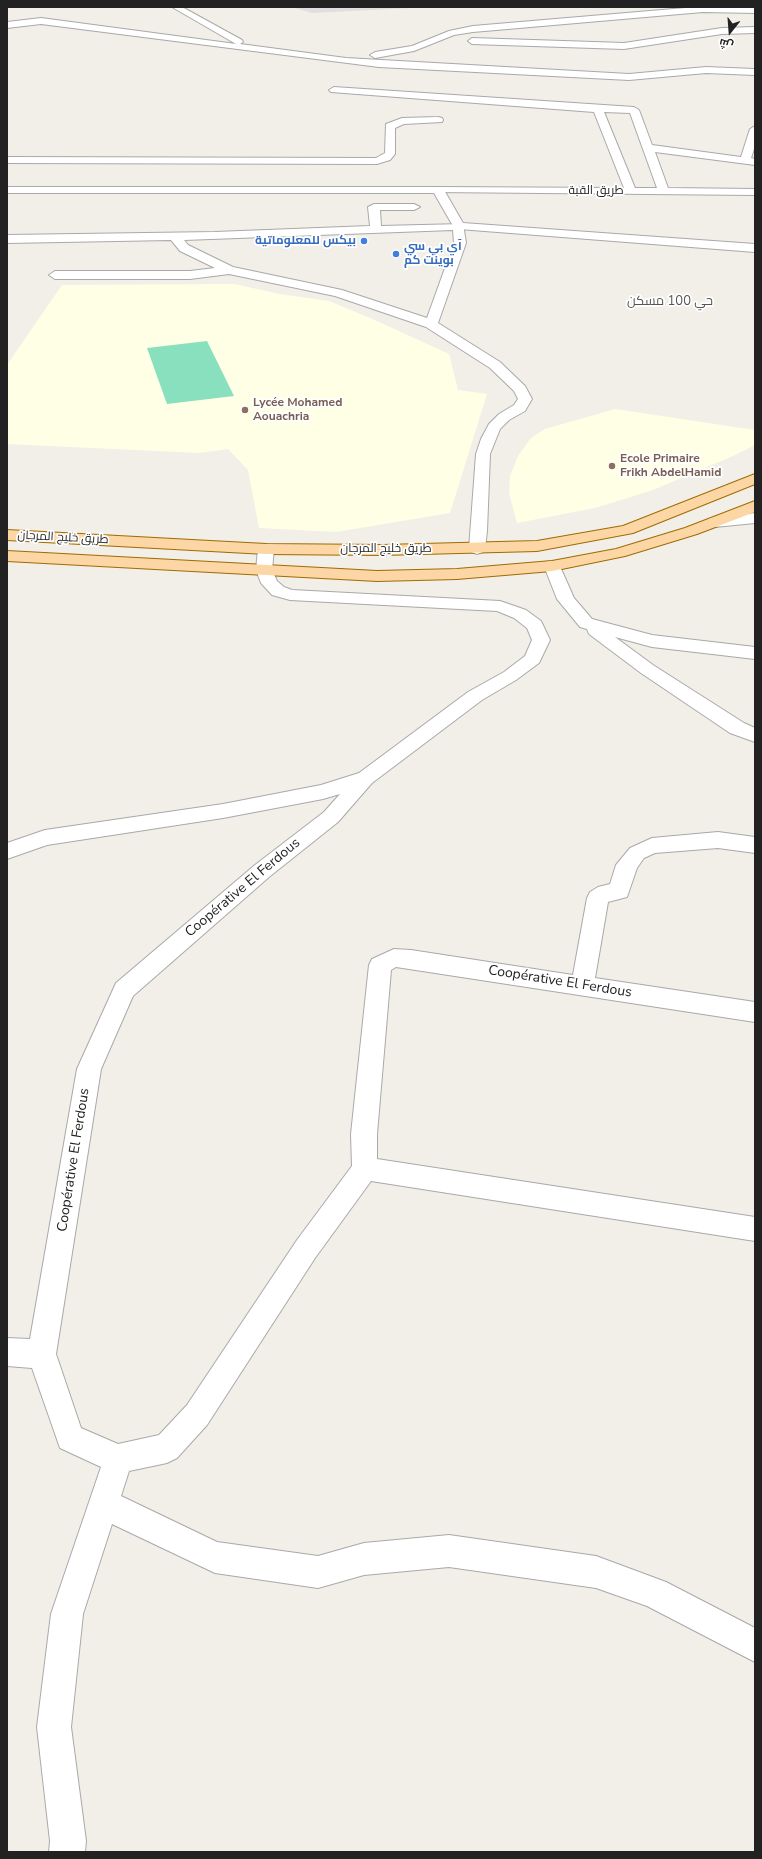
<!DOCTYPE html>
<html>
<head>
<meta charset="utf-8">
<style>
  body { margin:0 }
  #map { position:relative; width:762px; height:1859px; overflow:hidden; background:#f2efe9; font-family:"Nunito Sans",Cairo,sans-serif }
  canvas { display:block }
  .frame { position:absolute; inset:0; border:8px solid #222; pointer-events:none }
  .north { position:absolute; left:710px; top:12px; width:40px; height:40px; -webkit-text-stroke:3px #fff; paint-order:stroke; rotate:197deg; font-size:11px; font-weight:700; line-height:16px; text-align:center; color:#222 }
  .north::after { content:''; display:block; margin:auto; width:14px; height:18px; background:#222; clip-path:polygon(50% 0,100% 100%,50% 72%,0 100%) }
</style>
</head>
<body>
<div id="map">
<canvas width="762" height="1859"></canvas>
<div class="frame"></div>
<div class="north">ش</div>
</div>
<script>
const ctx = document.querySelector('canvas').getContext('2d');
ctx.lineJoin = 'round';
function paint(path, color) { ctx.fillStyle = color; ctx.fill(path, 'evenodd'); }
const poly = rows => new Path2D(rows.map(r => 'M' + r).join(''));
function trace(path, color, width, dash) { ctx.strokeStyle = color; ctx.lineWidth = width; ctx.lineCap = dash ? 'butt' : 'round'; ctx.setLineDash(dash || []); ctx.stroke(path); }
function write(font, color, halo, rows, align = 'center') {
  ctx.font = font + ' "Nunito Sans",Cairo,sans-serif'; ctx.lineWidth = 3.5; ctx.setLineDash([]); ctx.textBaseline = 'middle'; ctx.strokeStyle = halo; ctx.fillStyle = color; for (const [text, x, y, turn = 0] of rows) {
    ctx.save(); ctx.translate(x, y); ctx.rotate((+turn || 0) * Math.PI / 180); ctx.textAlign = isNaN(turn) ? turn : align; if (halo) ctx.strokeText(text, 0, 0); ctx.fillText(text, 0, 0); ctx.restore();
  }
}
const residential = poly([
  [292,7,431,7,312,13]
]);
const education = poly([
  [234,284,280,294,329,301,377,321,449,354,458,390,487,394,450,513,336,532,259,528,248,470,228,449,199,453,7,444,7,365,62,285],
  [615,409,755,430,755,445,733,456,653,490,595,508,517,523,509,493,510,476,518,456,531,438,545,429]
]);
const pitch = poly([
  [207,341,234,396,167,404,147,348]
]);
const minor = poly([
  [172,7,182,7,242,40,243,42,240,44,346,58,629,74,706,67,755,69,755,75,706,73,629,80,379,67,41,24,7,28,7,22,41,18,236,44,172,7],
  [697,7,755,7,755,13,703,12,473,32,454,35,414,51,375,58,370,55,375,52,412,46,449,31,473,26,697,7],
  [755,27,755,33,722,34,624,49,472,44,468,41,472,38,624,43,722,28,755,27],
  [334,87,634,107,639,110,652,145,741,157,750,129,755,126,755,146,751,158,755,159,755,165,655,152,668,188,755,189,755,195,434,192,432,190,434,188,438,187,624,188,594,112,331,92,329,90,334,87],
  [604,112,630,113,657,188,635,188,604,112],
  [438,117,442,118,443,120,442,122,404,124,395,128,395,154,390,160,377,164,7,163,7,157,376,158,385,153,386,124,402,118,438,117],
  [374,204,414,204,420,207,414,210,380,210,381,226,463,224,466,243,438,323,500,362,525,386,532,399,525,411,509,420,500,429,490,454,487,531,485,549,483,552,477,554,471,552,469,549,476,454,481,439,489,424,499,414,514,405,518,399,514,391,490,368,426,327,335,296,229,274,190,279,55,279,49,275,55,271,190,271,215,268,180,251,171,240,7,243,7,235,215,232,370,226,368,207,374,204],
  [453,230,454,243,427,318,342,290,233,267,188,245,184,240,453,230],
  [755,513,755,523,715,527,709,525,707,522,709,519,715,517,755,513],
  [266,544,272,546,274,549,272,570,277,581,284,587,292,590,500,601,526,610,541,621,550,640,539,663,516,680,482,700,372,783,338,822,269,877,133,996,101,1069,56,1354,81,1428,118,1444,159,1435,187,1405,297,1240,352,1166,351,1134,369,965,372,959,394,949,411,950,573,975,587,898,590,892,598,887,610,884,616,865,630,848,652,838,718,832,755,837,755,853,718,848,655,853,644,858,637,868,627,897,608,902,595,978,755,1002,755,1022,396,967,391,970,377,1134,377,1159,755,1217,755,1241,371,1181,315,1258,207,1425,177,1458,167,1463,129,1471,121,1496,217,1542,318,1556,364,1543,449,1535,596,1556,666,1582,755,1628,755,1662,647,1606,596,1588,449,1567,364,1575,318,1588,215,1573,112,1524,83,1614,71,1727,86,1841,85,1852,49,1852,50,1841,37,1727,51,1614,101,1467,60,1448,32,1368,7,1366,7,1338,30,1339,77,1069,116,983,255,865,324,812,340,794,323,799,223,818,47,845,7,859,7,843,45,830,223,804,321,785,359,773,468,692,504,672,525,656,532,640,527,628,514,618,497,611,290,600,272,595,261,583,256,570,258,549,260,546,266,544],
  [552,561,558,562,574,598,592,619,652,635,755,647,755,659,652,647,615,637,653,665,744,723,755,728,755,742,730,733,641,673,589,634,587,629,580,627,557,599,544,566,546,562,552,561]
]);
const tertiary = poly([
  [7,187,438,187,444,190,463,223,755,244,755,252,459,229,453,226,434,193,7,193,7,187]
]);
const primary = poly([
  [755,474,755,484,633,533,537,551,383,555,266,554,7,540,7,530,266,544,383,545,537,541,623,526,755,474],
  [755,501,755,512,697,534,625,556,552,571,457,579,377,581,7,561,7,551,377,571,457,569,552,561,616,549,685,528,755,501]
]);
const markers = [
  [364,241,4,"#3f7fe0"],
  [396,254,4,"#3f7fe0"],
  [245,410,4,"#8d6e63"],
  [612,466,4,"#8d6e63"]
];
const farStreetnames = [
  ["طريق القبة",596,191],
  ["طريق خليج المرجان",63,538,3],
  ["طريق خليج المرجان",386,549]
];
const farShopnames = [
  ["بيكس للمعلوماتية",356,241],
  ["آي بي سي",404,247,"left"],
  ["بوينت كم",404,261,"left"]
];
const farEducationnames = [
  ["Lycée Mohamed",253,403],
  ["Aouachria",253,417],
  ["Ecole Primaire",620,459],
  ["Frikh AbdelHamid",620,473]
];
const farNeighbourhoodnames = [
  ["حي 100 مسكن",670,302]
];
const streetNames = [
  ["Coopérative El Ferdous",243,888,-40],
  ["Coopérative El Ferdous",560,982,9],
  ["Coopérative El Ferdous",74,1160,-81]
];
paint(residential, '#e0dfdf');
paint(education, '#ffffe5');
paint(pitch, '#88e0be');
trace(minor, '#a9a9a9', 2);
trace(tertiary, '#a9a9a9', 2);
trace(primary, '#a06b00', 2);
paint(minor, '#fff');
paint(tertiary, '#fff');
paint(primary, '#fcd6a4');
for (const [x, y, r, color] of markers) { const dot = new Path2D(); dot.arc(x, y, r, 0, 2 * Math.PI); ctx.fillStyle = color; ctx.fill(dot); trace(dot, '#fff', 1.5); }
write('12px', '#222', '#fff', farStreetnames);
write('bold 12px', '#366cbe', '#fff', farShopnames, 'right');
write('bold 12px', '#785e54', '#fff', farEducationnames, 'left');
write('13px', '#555', '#fff', farNeighbourhoodnames);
write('14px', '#222', '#fff', streetNames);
</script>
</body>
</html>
